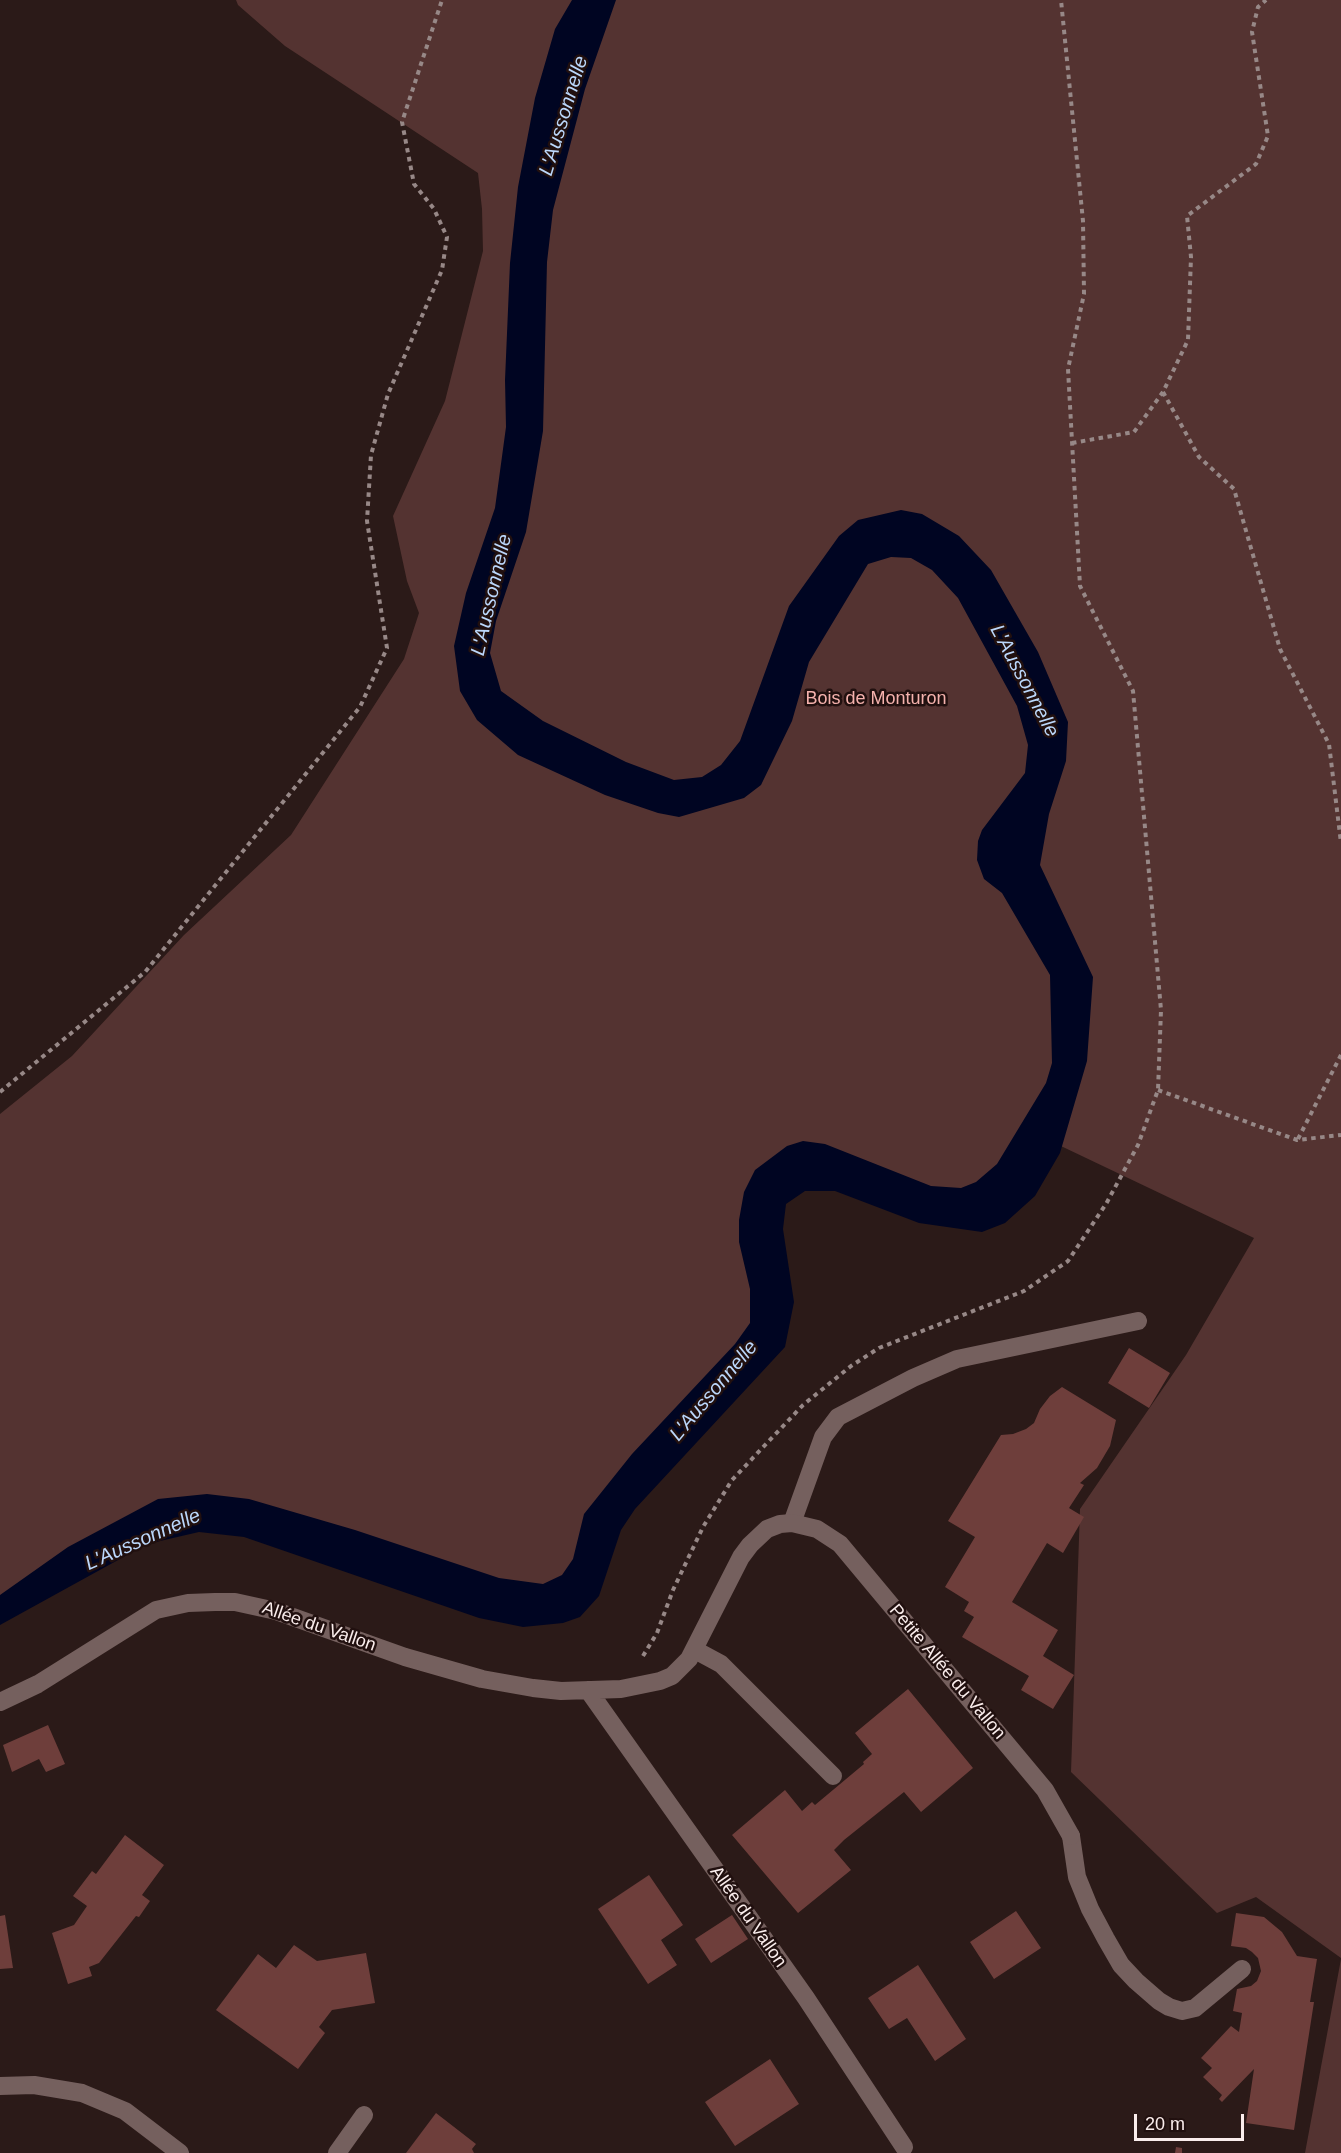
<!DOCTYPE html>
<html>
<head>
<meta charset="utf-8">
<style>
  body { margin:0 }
  #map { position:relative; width:1341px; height:2153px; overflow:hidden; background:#2b1a18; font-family:Arial,sans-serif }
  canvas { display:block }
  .scale { position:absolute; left:1134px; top:2114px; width:110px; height:27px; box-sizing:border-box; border:3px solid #faedec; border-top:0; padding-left:8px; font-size:18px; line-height:21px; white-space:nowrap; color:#faedec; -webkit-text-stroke:4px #21100f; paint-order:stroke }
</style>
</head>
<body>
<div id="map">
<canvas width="1341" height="2153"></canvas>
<div class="scale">20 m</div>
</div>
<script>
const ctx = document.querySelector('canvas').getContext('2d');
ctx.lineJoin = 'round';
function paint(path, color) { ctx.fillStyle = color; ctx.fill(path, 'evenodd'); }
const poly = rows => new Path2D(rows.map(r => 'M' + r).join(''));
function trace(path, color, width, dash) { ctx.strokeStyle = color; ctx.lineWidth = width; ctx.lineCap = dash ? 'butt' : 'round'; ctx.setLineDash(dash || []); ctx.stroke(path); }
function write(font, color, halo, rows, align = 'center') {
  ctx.font = font + ' Arial,sans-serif'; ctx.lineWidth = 5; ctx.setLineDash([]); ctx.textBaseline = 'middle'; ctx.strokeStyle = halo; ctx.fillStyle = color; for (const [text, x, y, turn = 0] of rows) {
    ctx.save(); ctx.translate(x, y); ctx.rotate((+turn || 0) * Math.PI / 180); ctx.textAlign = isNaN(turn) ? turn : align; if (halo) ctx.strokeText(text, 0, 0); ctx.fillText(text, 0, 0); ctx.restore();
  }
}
const green = poly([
  [236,0,1341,0,1341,1958,1256,1897,1217,1913,1071,1772,1080,1509,1186,1355,1254,1238,1042,1137,959,1214,840,1164,768,1180,773,1302,678,1434,565,1603,206,1509,0,1606,0,1114,72,1056,184,935,291,835,404,659,419,613,407,581,393,516,445,401,483,251,482,209,478,173,285,46,238,5],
  [1341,1959,1341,2153,1305,2153]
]);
const water = poly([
  [572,0,616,0,585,89,553,210,547,262,543,431,526,532,496,621,490,653,501,691,543,721,626,762,674,780,702,777,721,765,740,741,789,606,839,536,858,520,901,510,922,514,959,536,991,570,1038,652,1068,722,1066,761,1049,814,1040,865,1093,977,1087,1061,1060,1153,1035,1196,1005,1223,982,1232,919,1223,835,1191,805,1191,786,1204,783,1229,794,1302,785,1347,635,1509,621,1530,599,1596,580,1617,563,1623,523,1627,479,1618,244,1537,199,1532,147,1544,0,1625,0,1595,68,1547,158,1499,207,1494,249,1499,355,1530,499,1578,543,1584,562,1575,573,1559,584,1514,632,1454,735,1344,750,1323,750,1289,739,1242,739,1220,744,1192,755,1170,787,1146,803,1141,825,1144,931,1186,961,1188,976,1182,997,1164,1046,1083,1052,1063,1050,975,1002,893,984,879,977,860,978,841,982,830,1025,773,1028,745,1017,706,958,598,932,570,911,558,891,557,868,564,809,662,792,721,761,785,744,798,679,817,658,813,605,795,518,755,477,720,460,691,454,646,466,593,495,508,506,427,505,380,510,263,518,187,535,98,555,29]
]);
const building = poly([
  [1129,1348,1170,1373,1149,1408,1108,1383],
  [1062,1387,1116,1420,1110,1446,1097,1468,1080,1483,1084,1485,1069,1508,1084,1517,1063,1553,1047,1543,1012,1602,1058,1630,1043,1656,1074,1675,1053,1709,1021,1690,1029,1676,962,1637,974,1617,964,1611,969,1602,945,1587,975,1537,948,1521,1001,1435,1013,1434,1026,1429,1034,1423,1040,1409,1050,1396],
  [908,1689,973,1768,921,1812,904,1792,844,1840,834,1850,851,1870,798,1913,732,1835,785,1790,802,1811,812,1802,815,1805,864,1764,863,1762,872,1754,855,1733],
  [48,1725,65,1764,46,1772,39,1759,12,1772,3,1745],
  [125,1835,164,1865,142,1895,150,1901,139,1917,136,1916,99,1963,89,1967,92,1976,68,1984,52,1933,74,1925,87,1906,73,1896,92,1871,96,1874],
  [649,1875,683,1925,661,1940,677,1965,648,1984,598,1909],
  [1016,1911,1041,1948,994,1979,970,1942],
  [1236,1913,1264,1917,1282,1932,1297,1956,1317,1959,1310,2002,1314,2002,1294,2130,1246,2123,1254,2069,1222,2102,1219,2099,1222,2095,1203,2077,1212,2068,1201,2058,1231,2026,1239,2032,1242,2013,1233,2011,1237,1989,1251,1986,1257,1981,1261,1971,1258,1958,1252,1952,1246,1948,1231,1946],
  [5,1915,13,1968,0,1969,0,1916],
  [732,1915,748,1939,711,1963,695,1939],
  [294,1945,317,1961,366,1953,375,2003,332,2010,319,2027,325,2033,298,2069,216,2010,258,1954,276,1968],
  [918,1965,966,2039,935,2061,907,2018,889,2029,868,1998],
  [770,2059,799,2104,735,2146,705,2102],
  [436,2113,476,2144,472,2149,474,2153,406,2153],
  [1176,2147,1182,2148,1182,2153,1175,2153]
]);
const path = poly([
  [1163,392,1199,457,1234,489,1280,649,1329,744,1341,843],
  [1072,443,1134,432,1163,392,1188,340,1191,257,1187,216,1256,164,1268,136,1252,32,1258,7,1266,0],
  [1158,1090,1297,1140,1341,1135],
  [0,1092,145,972,360,707,387,648,367,521,371,455,388,394,442,270,447,237,434,209,414,184,402,122,442,0],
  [1298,1139,1341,1055],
  [643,1656,657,1633,673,1590,703,1527,732,1480,803,1405,851,1366,879,1348,1024,1291,1068,1261,1106,1204,1138,1145,1158,1090,1161,1010,1133,691,1080,586,1068,369,1084,294,1083,221,1061,0]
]);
const service = poly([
  [792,1523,823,1437,838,1417,913,1378,957,1359,1138,1321],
  [1071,1836,1077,1877,1090,1909,1106,1939,1121,1965,1136,1981,1159,2001,1169,2007,1182,2011,1195,2008,1242,1969],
  [337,2153,364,2115]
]);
const minor = poly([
  [695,1650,721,1664,833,1776],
  [588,1690,806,1998,904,2147],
  [0,1702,38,1684,156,1610,188,1603,215,1602,235,1602,276,1611,405,1657,482,1679,533,1688,561,1691,621,1689,660,1681,672,1676,689,1659,741,1557,750,1545,767,1529,780,1524,792,1523,817,1529,840,1544,1045,1790,1071,1836],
  [0,2086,34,2085,82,2093,125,2111,180,2153]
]);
const parkNames = [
  ["Bois de Monturon",876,699]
];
const streetNames = [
  ["Allée du Vallon",319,1627,19],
  ["Petite Allée du Vallon",947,1672,50],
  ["Allée du Vallon",748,1917,55]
];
const waterNames = [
  ["L'Aussonnelle",564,116,-73],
  ["L'Aussonnelle",492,595,-77],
  ["L'Aussonnelle",1024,681,62],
  ["L'Aussonnelle",714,1391,-50],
  ["L'Aussonnelle",143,1540,-24]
];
paint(green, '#543331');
paint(water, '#000522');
paint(building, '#6e3e3b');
trace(path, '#978887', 4, [4.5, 4.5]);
trace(service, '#75605e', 18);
trace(minor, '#75605e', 18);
write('18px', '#f5b2ad', '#21100f', parkNames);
write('18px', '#faedec', '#21100f', streetNames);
write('italic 20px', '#bbd7fb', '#21100f', waterNames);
</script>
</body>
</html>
